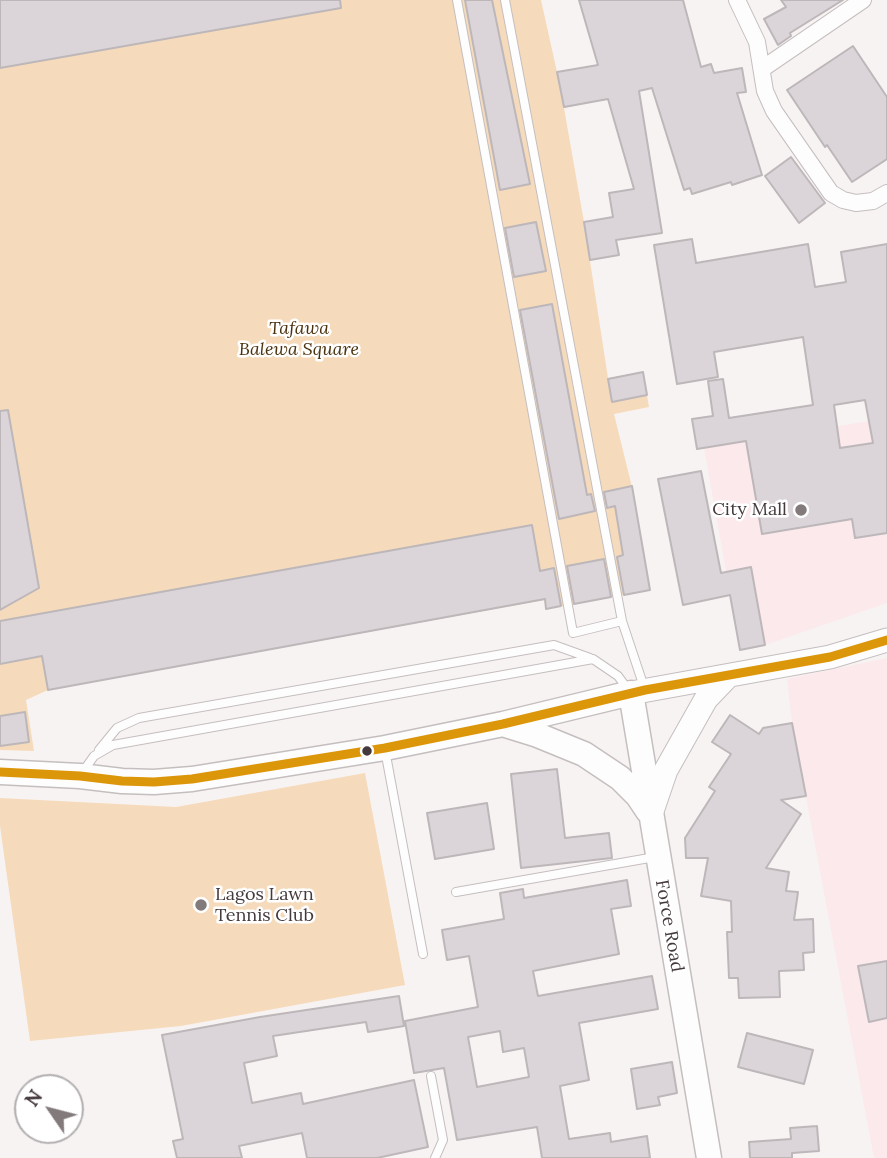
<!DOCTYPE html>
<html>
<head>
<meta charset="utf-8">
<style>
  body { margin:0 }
  #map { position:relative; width:887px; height:1158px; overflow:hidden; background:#f8f3f3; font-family:Lora,serif }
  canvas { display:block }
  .north { position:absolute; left:14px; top:1074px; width:70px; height:70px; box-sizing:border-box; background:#fff; border:2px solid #b4b0b1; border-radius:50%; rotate:305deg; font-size:19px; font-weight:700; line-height:28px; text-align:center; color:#44393b }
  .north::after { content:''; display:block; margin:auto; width:24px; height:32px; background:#837a7b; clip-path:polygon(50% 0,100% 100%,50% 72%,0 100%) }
</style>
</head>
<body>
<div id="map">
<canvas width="887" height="1158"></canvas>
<div class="north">N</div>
</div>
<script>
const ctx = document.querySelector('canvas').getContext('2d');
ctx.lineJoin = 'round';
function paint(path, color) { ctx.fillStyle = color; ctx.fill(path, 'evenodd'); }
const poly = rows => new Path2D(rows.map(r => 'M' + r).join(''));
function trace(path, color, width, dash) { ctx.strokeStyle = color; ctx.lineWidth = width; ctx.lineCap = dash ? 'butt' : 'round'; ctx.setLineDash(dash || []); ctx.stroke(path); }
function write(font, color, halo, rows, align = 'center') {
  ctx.font = font + ' Lora,serif'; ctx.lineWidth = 5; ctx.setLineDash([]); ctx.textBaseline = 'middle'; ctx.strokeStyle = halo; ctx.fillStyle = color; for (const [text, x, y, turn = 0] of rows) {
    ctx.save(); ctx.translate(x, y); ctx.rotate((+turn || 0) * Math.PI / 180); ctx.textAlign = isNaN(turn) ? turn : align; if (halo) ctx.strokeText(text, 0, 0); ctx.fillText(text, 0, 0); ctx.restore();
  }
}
const built = poly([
  [869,421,873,442,887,440,887,603,765,645,740,650,704,448],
  [887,658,887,1158,874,1158,792,723,787,679]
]);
const green = poly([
  [0,0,541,0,557,72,593,66,599,101,564,108,584,222,608,378,643,372,649,407,614,414,632,487,650,590,546,609,544,600,48,690,26,700,34,751,0,750],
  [365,773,405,985,181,1026,30,1041,0,826,0,798,176,807]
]);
const building = poly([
  [0,0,340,0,341,8,0,68,0,0],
  [465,0,492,0,530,184,500,190,465,0],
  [579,0,683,0,701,67,711,64,714,73,742,68,746,92,737,93,762,175,732,185,731,182,692,194,690,188,684,190,652,88,639,91,662,233,616,240,619,255,590,260,584,222,613,217,609,193,634,189,608,99,564,107,557,72,598,65,579,0],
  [781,0,843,0,790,33,791,36,778,45,764,19,786,7,781,0],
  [853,46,887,97,887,159,852,182,827,145,825,147,787,90,853,46],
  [791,157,825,203,799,223,765,176,791,157],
  [536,222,546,271,514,277,505,228,536,222],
  [692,239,696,263,808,244,815,287,846,282,841,252,887,244,887,533,855,538,852,519,762,534,746,441,697,449,692,419,713,416,708,381,723,379,729,418,813,405,803,337,714,352,718,377,677,384,654,245,692,239],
  [865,400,873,443,840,448,834,405,865,400],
  [552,304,587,495,591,494,595,511,559,519,520,310,552,304],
  [643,372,647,395,612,402,608,379,643,372],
  [8,410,39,588,0,610,0,411,8,410],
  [701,471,721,573,751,567,765,645,740,650,730,595,683,605,658,479,701,471],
  [632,486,650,590,624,595,617,557,623,555,615,506,607,508,604,492,632,486],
  [532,525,540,571,554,568,561,606,546,609,545,599,48,690,42,656,0,664,0,621,532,525],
  [604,559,611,597,574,604,567,566,604,559],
  [25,712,29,742,0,746,0,716,25,712],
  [730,715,759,734,763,728,792,723,806,796,781,800,801,814,766,868,789,872,786,891,798,892,794,920,813,919,814,952,803,953,804,970,779,971,780,997,739,998,738,978,729,978,727,932,732,932,731,901,701,896,708,858,686,858,685,838,715,791,709,787,731,754,712,742,730,715],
  [557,769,565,838,609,833,612,858,521,868,511,774,557,769],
  [487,803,494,849,435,859,427,813,487,803],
  [627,880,631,906,611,909,619,954,533,971,538,996,652,976,658,1009,579,1023,589,1080,560,1086,569,1139,610,1133,611,1142,647,1136,650,1158,542,1158,537,1127,457,1140,444,1068,414,1073,405,1021,478,1007,469,956,447,960,442,930,504,919,500,893,523,889,524,898,627,880],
  [500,1031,503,1052,524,1048,529,1077,477,1087,468,1037,500,1031],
  [887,961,887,1018,869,1022,858,966,887,961],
  [399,996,404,1026,368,1032,366,1022,273,1036,277,1056,244,1063,252,1103,301,1093,303,1104,414,1080,428,1147,377,1158,307,1158,302,1133,239,1146,242,1158,177,1158,173,1141,183,1139,162,1035,260,1017,399,996],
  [747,1033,813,1050,804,1084,738,1067,747,1033],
  [672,1062,677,1093,658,1097,660,1105,637,1109,631,1069,672,1062],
  [817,1126,819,1151,792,1153,792,1158,750,1158,749,1142,791,1139,790,1128,817,1126]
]);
const service = poly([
  [457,0,573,633,622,621,505,0],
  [622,621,644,687],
  [99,750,117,728,139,718,554,645,590,658],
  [385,750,423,954],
  [82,773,94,756,113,745,593,659,618,676,629,691],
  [456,892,655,857],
  [431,1076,443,1140,435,1158]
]);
const minor = poly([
  [737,0,757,42,765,91,774,111,831,193,843,200,856,203,873,201,887,193],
  [762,69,863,0]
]);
const secondary = poly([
  [631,693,830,657,887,640],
  [651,814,666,770,706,699,728,676]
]);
const primary = poly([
  [506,725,535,734,584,754,620,778,638,796,648,811],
  [0,772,80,776,122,781,154,782,192,779,385,748,503,724,631,693,709,1158]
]);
const bus1 = poly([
  [0,772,80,776,122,781,154,782,192,779,385,748,503,724,645,690,830,657,887,640]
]);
const markers = [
  [801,510,7,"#837a7b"],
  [367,751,6,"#44393b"],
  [201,905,7,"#837a7b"]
];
const parkNames = [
  ["Tafawa",299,329],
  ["Balewa Square",299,350]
];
const poiNames = [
  ["City Mall",787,510],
  ["Lagos Lawn",215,895,"left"],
  ["Tennis Club",215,916,"left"]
];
const streetNames = [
  ["Force Road",669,926,80]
];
paint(built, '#fbe9ec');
paint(green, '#f5dbbb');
paint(building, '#dbd5d9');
trace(building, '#bdb7ba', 2);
trace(service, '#c5bebf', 10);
trace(minor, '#c5bebf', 18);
trace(secondary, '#c5bebf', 25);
trace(primary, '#c5bebf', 27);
trace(service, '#fefdfd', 8);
trace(minor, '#fefdfd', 16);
trace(secondary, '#fefdfd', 23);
trace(primary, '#fefdfd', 24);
trace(bus1, '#dc9609', 9);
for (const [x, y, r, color] of markers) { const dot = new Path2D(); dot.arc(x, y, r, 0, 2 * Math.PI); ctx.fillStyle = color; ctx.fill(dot); trace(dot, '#fff', 2.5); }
write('italic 18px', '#4b320e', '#fff', parkNames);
write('18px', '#44393b', '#fff', poiNames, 'right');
write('18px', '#44393b', '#fff', streetNames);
</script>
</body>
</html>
